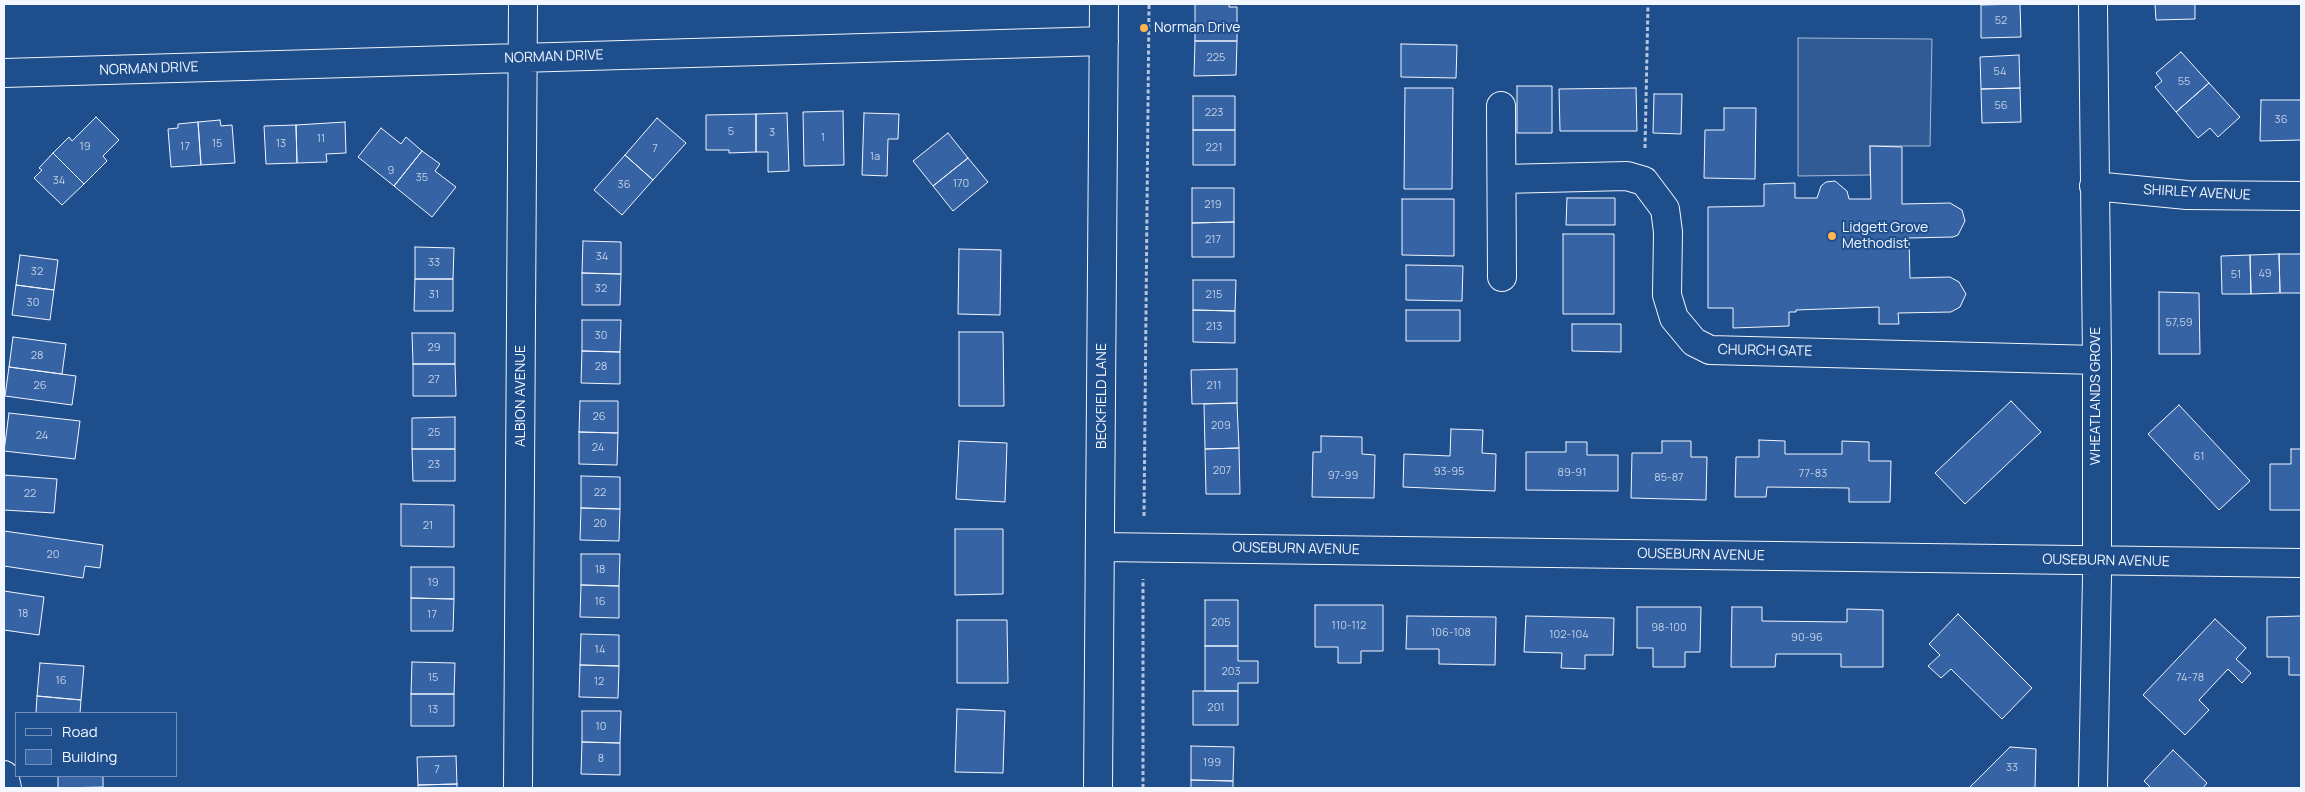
<!DOCTYPE html>
<html>
<head>
<meta charset="utf-8">
<style>
  body { margin:0 }
  #map { position:relative; width:2305px; height:792px; overflow:hidden; background:#1f4e8c; font-family:Manrope,sans-serif }
  canvas { display:block }
  .frame { position:absolute; inset:0; border:5px solid #f2f6ff; pointer-events:none }
  .legend { position:absolute; left:15px; top:712px; width:162px; height:65px; box-sizing:border-box; background:#1f4e8c; border:1px solid #7391ba; margin:0; padding:6px 9px; list-style:none; font-size:15px; color:#f2f6ff }
  .legend li { display:flex; align-items:center; gap:10px; height:25px }
  .legend b { width:25px; border:1px solid #7391ba }
</style>
</head>
<body>
<div id="map">
<canvas width="2305" height="792"></canvas>
<div class="frame"></div>
<ul class="legend">
<li><b style="height:6px;background:#1f4e8c"></b>Road</li>
<li><b style="height:14px;background:#3563a3"></b>Building</li>
</ul>
</div>
<script>
const ctx = document.querySelector('canvas').getContext('2d');
ctx.lineJoin = 'round';
function paint(path, color) { ctx.fillStyle = color; ctx.fill(path, 'evenodd'); }
const poly = rows => new Path2D(rows.map(r => 'M' + r).join(''));
function trace(path, color, width, dash) { ctx.strokeStyle = color; ctx.lineWidth = width; ctx.lineCap = dash ? 'butt' : 'round'; ctx.setLineDash(dash || []); ctx.stroke(path); }
function write(font, color, halo, rows, align = 'center') {
  ctx.font = font + ' Manrope,sans-serif'; ctx.lineWidth = 4; ctx.setLineDash([]); ctx.textBaseline = 'middle'; ctx.strokeStyle = halo; ctx.fillStyle = color; for (const [text, x, y, turn = 0] of rows) {
    ctx.save(); ctx.translate(x, y); ctx.rotate((+turn || 0) * Math.PI / 180); ctx.textAlign = isNaN(turn) ? turn : align; if (halo) ctx.strokeText(text, 0, 0); ctx.fillText(text, 0, 0); ctx.restore();
  }
}
const built = poly([
  [1798,38,1932,39,1930,146,1870,146,1870,175,1798,176,1798,38]
]);
const building = poly([
  [1195,4,1229,4,1229,7,1237,7,1237,41,1195,41,1195,4],
  [2020,4,2021,37,1981,38,1981,5,2020,4],
  [2155,4,2195,4,2195,19,2156,20,2155,4],
  [1195,41,1237,41,1236,75,1194,76,1195,41],
  [1401,44,1457,45,1456,78,1401,77,1401,44],
  [2181,52,2209,83,2176,112,2155,87,2162,81,2156,73,2181,52],
  [2019,55,2020,88,1981,89,1980,57,2019,55],
  [2209,83,2240,117,2218,137,2210,128,2198,138,2176,112,2209,83],
  [1517,86,1552,86,1552,133,1517,133,1517,86],
  [1405,88,1453,88,1452,189,1404,189,1405,88],
  [1636,88,1637,131,1560,131,1559,89,1636,88],
  [2020,88,2021,122,1982,123,1981,89,2020,88],
  [1654,94,1682,94,1681,134,1653,133,1654,94],
  [1193,96,1235,96,1235,130,1193,130,1193,96],
  [2261,100,2301,100,2301,140,2260,141,2261,100],
  [1724,108,1756,108,1755,179,1704,178,1705,130,1724,130,1724,108],
  [843,111,844,165,804,166,803,112,843,111],
  [787,113,789,171,768,172,768,152,756,152,756,114,787,113],
  [864,113,899,114,898,139,888,139,887,176,862,175,864,113],
  [756,114,756,152,729,153,729,150,706,150,706,115,756,114],
  [96,117,119,140,103,156,107,161,84,184,53,153,69,137,72,141,96,117],
  [657,118,686,143,653,180,625,155,657,118],
  [220,120,221,126,232,125,235,163,201,165,198,122,220,120],
  [198,122,201,165,171,167,168,129,178,128,178,124,198,122],
  [345,122,346,153,326,154,327,162,297,163,296,125,345,122],
  [296,125,297,163,266,164,264,126,296,125],
  [381,128,401,144,406,137,422,151,394,186,358,157,381,128],
  [1193,130,1235,130,1235,165,1193,165,1193,130],
  [948,133,968,158,933,186,913,161,948,133],
  [1870,146,1902,147,1902,204,1950,203,1962,210,1965,221,1958,235,1953,237,1909,238,1910,278,1950,277,1959,282,1966,294,1960,307,1951,312,1898,313,1899,324,1879,324,1879,307,1796,310,1796,312,1789,312,1789,326,1733,328,1733,308,1708,308,1708,207,1764,206,1764,184,1795,183,1795,198,1817,198,1821,186,1826,182,1835,181,1847,191,1849,199,1871,199,1870,146],
  [422,151,440,164,435,171,456,187,432,217,394,186,422,151],
  [53,153,84,184,62,205,34,178,42,170,39,168,53,153],
  [625,155,653,180,622,215,594,190,625,155],
  [968,158,988,182,953,211,933,186,968,158],
  [1192,188,1234,188,1234,222,1192,223,1192,188],
  [1567,198,1615,198,1615,225,1566,225,1567,198],
  [1402,199,1454,199,1454,256,1402,255,1402,199],
  [1234,222,1234,257,1192,257,1192,223,1234,222],
  [1563,234,1614,234,1614,314,1563,314,1563,234],
  [583,241,621,242,621,274,582,273,583,241],
  [415,247,454,248,453,279,415,279,415,247],
  [959,249,1001,250,1000,315,958,314,959,249],
  [2279,254,2280,293,2251,294,2250,255,2279,254],
  [2279,254,2301,254,2301,293,2280,293,2279,254],
  [20,255,58,260,54,290,16,285,20,255],
  [2250,255,2251,294,2222,294,2221,256,2250,255],
  [1406,265,1463,266,1462,301,1406,300,1406,265],
  [582,273,621,274,620,305,582,305,582,273],
  [415,279,453,279,453,311,414,311,415,279],
  [1193,280,1236,280,1235,311,1193,310,1193,280],
  [16,285,54,290,50,320,12,315,16,285],
  [2159,292,2199,293,2200,354,2159,354,2159,292],
  [1193,310,1235,311,1235,343,1193,342,1193,310],
  [1406,310,1460,310,1460,341,1406,341,1406,310],
  [582,320,621,320,620,352,582,351,582,320],
  [1572,324,1621,324,1621,352,1572,351,1572,324],
  [959,332,1003,332,1004,406,959,406,959,332],
  [412,333,455,333,455,364,413,364,412,333],
  [13,337,66,344,62,374,9,367,13,337],
  [582,351,620,352,620,384,581,383,582,351],
  [413,364,455,364,456,396,413,396,413,364],
  [9,367,76,376,72,405,5,396,9,367],
  [1237,369,1237,403,1192,404,1191,370,1237,369],
  [580,401,618,401,618,433,579,432,580,401],
  [2011,401,2041,432,1965,504,1935,473,2011,401],
  [1237,403,1239,448,1205,449,1204,404,1237,403],
  [2179,405,2250,481,2219,510,2148,434,2179,405],
  [9,413,80,421,75,459,4,451,9,413],
  [455,417,455,449,412,449,412,418,455,417],
  [1451,429,1483,430,1482,453,1496,454,1495,491,1403,487,1404,454,1450,456,1451,429],
  [579,432,618,433,617,465,579,464,579,432],
  [1321,436,1362,437,1362,454,1375,455,1374,498,1312,497,1313,452,1321,452,1321,436],
  [1759,440,1785,441,1785,454,1842,454,1842,441,1869,442,1869,461,1891,461,1890,502,1849,502,1849,488,1767,487,1766,497,1735,497,1736,457,1759,457,1759,440],
  [959,441,1007,443,1005,502,956,499,959,441],
  [1662,441,1691,441,1691,457,1707,457,1706,500,1631,498,1632,453,1662,453,1662,441],
  [1566,442,1587,442,1587,455,1618,455,1618,491,1526,490,1526,452,1566,452,1566,442],
  [1239,448,1240,494,1206,494,1205,449,1239,448],
  [412,449,455,449,455,481,413,481,412,449],
  [2291,449,2301,449,2301,510,2270,510,2270,464,2291,464,2291,449],
  [4,475,57,479,54,513,4,510,4,475],
  [581,476,620,477,620,509,581,508,581,476],
  [401,504,454,505,454,547,401,546,401,504],
  [581,508,620,509,619,541,580,540,581,508],
  [955,529,1003,529,1003,594,955,595,955,529],
  [4,531,103,545,100,568,85,566,83,578,4,566,4,531],
  [581,554,620,554,619,586,581,585,581,554],
  [411,567,454,567,454,599,411,598,411,567],
  [581,585,619,586,619,618,580,617,581,585],
  [4,591,44,597,39,635,4,630,4,591],
  [411,598,454,599,453,631,411,631,411,598],
  [1205,600,1238,600,1238,646,1205,646,1205,600],
  [1315,605,1383,605,1383,651,1361,651,1361,663,1338,663,1338,647,1315,647,1315,605],
  [1637,607,1701,607,1700,652,1685,652,1685,667,1653,667,1653,648,1637,648,1637,607],
  [1732,607,1762,607,1762,621,1847,622,1847,609,1883,610,1883,667,1841,667,1841,654,1776,654,1775,667,1731,667,1732,607],
  [1958,614,2032,688,2002,719,1951,669,1941,678,1928,666,1940,655,1929,644,1958,614],
  [1407,616,1496,617,1495,665,1439,664,1439,649,1406,649,1407,616],
  [1526,616,1614,618,1613,655,1585,655,1585,669,1561,668,1562,653,1524,652,1526,616],
  [2301,616,2301,675,2289,675,2289,657,2267,657,2267,617,2301,616],
  [2215,619,2246,648,2236,659,2251,673,2242,683,2228,669,2199,700,2209,710,2185,735,2143,695,2215,619],
  [957,620,1007,620,1008,683,957,683,957,620],
  [581,634,619,635,619,666,580,665,581,634],
  [1205,646,1238,646,1238,661,1258,661,1258,683,1238,683,1238,691,1205,691,1205,646],
  [412,662,455,663,454,694,411,694,412,662],
  [40,663,84,666,81,700,37,696,40,663],
  [580,665,619,666,618,698,579,697,580,665],
  [1193,691,1238,691,1238,725,1193,725,1193,691],
  [411,694,454,694,454,726,411,726,411,694],
  [37,696,81,700,80,713,36,713,37,696],
  [957,709,1005,711,1003,773,955,772,957,709],
  [582,711,621,711,620,743,582,742,582,711],
  [582,742,620,743,620,775,581,774,582,742],
  [1191,746,1234,747,1233,781,1191,780,1191,746],
  [2010,747,2036,749,2035,788,1969,788,2010,747],
  [2173,750,2207,783,2203,788,2151,788,2144,781,2173,750],
  [456,756,457,784,418,785,417,757,456,756],
  [58,776,103,776,103,787,58,788,58,776],
  [1191,780,1233,781,1233,788,1191,788,1191,780],
  [457,784,457,788,418,788,418,785,457,784]
]);
const path = poly([
  [1645,148,1648,4],
  [1144,516,1149,4],
  [1143,788,1143,579]
]);
const minor = poly([
  [2093,4,2097,360,2097,576,2093,788],
  [4,73,1104,41],
  [1501,106,1502,277],
  [1502,179,1627,176,1644,181,1665,209,1668,232,1667,295,1674,318,1694,342,1710,350,2097,360],
  [2094,186,2187,195,2301,196],
  [1101,547,2301,563],
  [4,775,7,788],
  [518,788,523,4],
  [1098,788,1104,4]
]);
const markers = [
  [1144,28,5,"#ffb74d"],
  [1832,236,5,"#ffb74d"]
];
const numberNames = [
  ["52",2001,21],
  ["225",1216,58],
  ["54",2000,72],
  ["55",2184,82],
  ["56",2001,106],
  ["223",1214,113],
  ["36",2281,120],
  ["5",731,132],
  ["3",772,133],
  ["1",823,138],
  ["11",321,139],
  ["15",217,144],
  ["13",281,144],
  ["19",85,147],
  ["17",185,147],
  ["221",1214,148],
  ["7",655,149],
  ["1a",875,157],
  ["9",391,171],
  ["35",422,178],
  ["34",59,181],
  ["170",961,184],
  ["36",624,185],
  ["219",1213,205],
  ["217",1213,240],
  ["34",602,257],
  ["33",434,263],
  ["32",37,272],
  ["49",2265,274],
  ["51",2236,275],
  ["32",601,289],
  ["31",434,295],
  ["215",1214,295],
  ["30",33,303],
  ["57,59",2179,323],
  ["213",1214,327],
  ["30",601,336],
  ["29",434,348],
  ["28",37,356],
  ["28",601,367],
  ["27",434,380],
  ["26",40,386],
  ["211",1214,386],
  ["26",599,417],
  ["209",1221,426],
  ["25",434,433],
  ["24",42,436],
  ["24",598,448],
  ["61",2199,457],
  ["23",434,465],
  ["207",1222,471],
  ["93-95",1449,472],
  ["89-91",1572,473],
  ["77-83",1813,474],
  ["97-99",1343,476],
  ["85-87",1669,478],
  ["22",600,493],
  ["22",30,494],
  ["20",600,524],
  ["21",428,526],
  ["20",53,555],
  ["18",600,570],
  ["19",433,583],
  ["16",600,602],
  ["18",23,614],
  ["17",432,615],
  ["205",1221,623],
  ["110-112",1349,626],
  ["98-100",1669,628],
  ["106-108",1451,633],
  ["102-104",1569,635],
  ["90-96",1807,638],
  ["14",600,650],
  ["203",1231,672],
  ["15",433,678],
  ["74-78",2190,678],
  ["16",61,681],
  ["12",599,682],
  ["201",1216,708],
  ["13",433,710],
  ["10",601,727],
  ["8",601,759],
  ["199",1212,763],
  ["33",2012,768],
  ["7",437,770]
];
const poiNames = [
  ["Norman Drive",1154,28],
  ["Lidgett Grove",1842,228],
  ["Methodist",1842,244]
];
const streetNames = [
  ["NORMAN DRIVE",554,57,-2],
  ["NORMAN DRIVE",149,69,-2],
  ["SHIRLEY AVENUE",2197,193,3],
  ["CHURCH GATE",1765,351,1],
  ["ALBION AVENUE",521,396,-90],
  ["BECKFIELD LANE",1102,396,-90],
  ["WHEATLANDS GROVE",2096,396,-90],
  ["OUSEBURN AVENUE",1296,549,1],
  ["OUSEBURN AVENUE",1701,555,1],
  ["OUSEBURN AVENUE",2106,561,1]
];
paint(built, '#305b95');
trace(built, '#a8bbd7', 1);
paint(building, '#3563a3');
trace(building, '#f2f6ff', 1);
trace(minor, '#f2f6ff', 30);
trace(path, '#b3c4dc', 3, [4, 2.5]);
trace(minor, '#1f4e8c', 28);
for (const [x, y, r, color] of markers) { const dot = new Path2D(); dot.arc(x, y, r, 0, 2 * Math.PI); ctx.fillStyle = color; ctx.fill(dot); trace(dot, '#1f4e8c', 2); }
write('11px', '#c3d1e8', null, numberNames);
write('14px', '#f2f6ff', '#1f4e8c', poiNames, 'left');
write('14px', '#f2f6ff', '#1f4e8c', streetNames);
</script>
</body>
</html>
